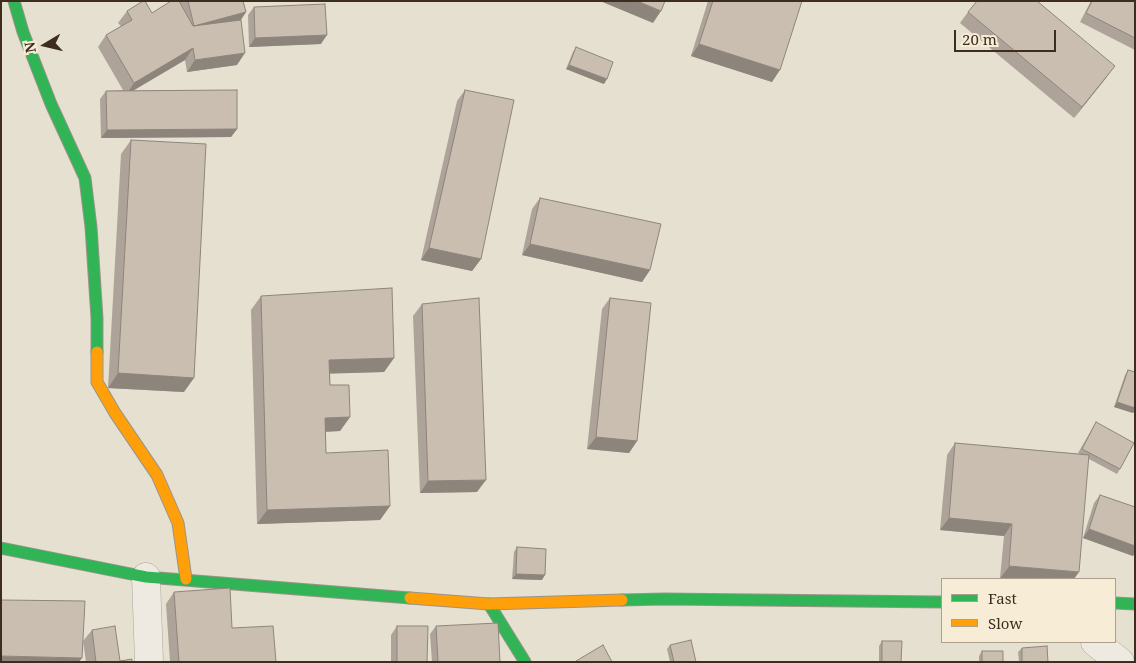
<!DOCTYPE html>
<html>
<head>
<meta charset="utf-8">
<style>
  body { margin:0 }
  #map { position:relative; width:1136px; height:663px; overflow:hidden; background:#e6e0d0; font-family:"Noto Serif",serif }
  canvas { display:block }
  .frame { position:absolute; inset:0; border:2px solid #3c2d1f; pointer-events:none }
  .legend { position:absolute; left:941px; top:578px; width:175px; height:65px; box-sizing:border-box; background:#f7edd6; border:1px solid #aca08d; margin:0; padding:6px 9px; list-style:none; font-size:15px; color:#3c2d1f }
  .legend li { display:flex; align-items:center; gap:10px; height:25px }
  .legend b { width:25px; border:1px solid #aca08d }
  .north { position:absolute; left:20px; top:20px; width:50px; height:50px; -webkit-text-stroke:4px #f7edd6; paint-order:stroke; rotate:261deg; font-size:14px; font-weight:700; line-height:20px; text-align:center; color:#3c2d1f }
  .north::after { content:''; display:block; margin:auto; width:18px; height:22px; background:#3c2d1f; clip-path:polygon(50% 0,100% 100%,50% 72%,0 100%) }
  .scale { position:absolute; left:954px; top:30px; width:102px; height:22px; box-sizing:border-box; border:2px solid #3c2d1f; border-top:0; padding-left:6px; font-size:15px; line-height:18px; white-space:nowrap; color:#3c2d1f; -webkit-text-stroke:4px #f7edd6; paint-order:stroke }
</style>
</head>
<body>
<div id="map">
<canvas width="1136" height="663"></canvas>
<div class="frame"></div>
<ul class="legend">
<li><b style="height:6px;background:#30b455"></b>Fast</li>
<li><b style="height:6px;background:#ff9f0a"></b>Slow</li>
</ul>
<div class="north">N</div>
<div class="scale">20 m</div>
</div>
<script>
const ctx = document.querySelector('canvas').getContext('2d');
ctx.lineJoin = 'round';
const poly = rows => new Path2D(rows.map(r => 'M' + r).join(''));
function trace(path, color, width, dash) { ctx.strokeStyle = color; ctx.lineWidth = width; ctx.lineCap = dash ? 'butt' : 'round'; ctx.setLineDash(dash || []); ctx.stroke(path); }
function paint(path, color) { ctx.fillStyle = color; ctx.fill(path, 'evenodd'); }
const street = poly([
  [146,577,149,662],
  [1095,642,1120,662]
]);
const fast = poly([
  [14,1,23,32,51,104,85,178,91,227,97,318,97,352],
  [1,548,146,577,410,598],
  [622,600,664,599,942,602],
  [1115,603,1135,604],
  [489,604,525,662]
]);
const slow = poly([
  [97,352,97,382,115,413,157,475,178,523,186,579],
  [410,598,489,604,622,600]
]);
const wall = poly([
  [179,1,243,1,246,12,241,20,237,65,187,72,185,60,133,90,237,129,231,137,101,138,100,99,106,91,123,90,98,47,106,35,121,26,118,23,127,11,152,13,180,3],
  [708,1,802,1,772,82,691,56],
  [1091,1,1135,1,1135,50,1080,22],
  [254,7,321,44,249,47,248,15],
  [968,12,1106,78,1074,118,960,23],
  [576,47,604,84,566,69,573,52],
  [465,90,481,259,472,271,421,260,457,101],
  [131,140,184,392,108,388,121,154],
  [540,198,650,270,642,282,522,255,532,209],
  [261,296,394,358,384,372,330,373,330,385,350,417,340,431,326,432,326,453,390,506,380,520,257,524,251,310],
  [610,298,637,441,629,453,587,449,602,309],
  [422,304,477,492,420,493,413,316],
  [1128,370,1135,372,1135,410,1133,413,1114,407,1125,375],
  [1096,422,1120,469,1117,474,1089,459,1000,578,1004,536,940,530,947,455,955,443,1080,454,1078,453],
  [1100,495,1135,507,1135,553,1133,556,1083,538,1094,503],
  [517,547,542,580,512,579,514,552],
  [174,592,232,628,276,662,170,662,166,604],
  [397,626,427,662,391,662,391,635],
  [436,626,500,662,432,662,430,634],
  [92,630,120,661,132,662,86,662,83,641],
  [882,641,901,662,879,662,879,646],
  [670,645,696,662,670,662,667,649],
  [1022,648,1048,662,1019,662,1018,652],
  [982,651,1003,662,979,662,979,656]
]);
const shadedWall = poly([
  [600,1,637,1,661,11,653,23],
  [246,12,240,21,194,26],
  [327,35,321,44,249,47,255,38],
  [699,44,780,70,772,82,691,56],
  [193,48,185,60,126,95,134,83],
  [245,53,237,65,187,72,195,60],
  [569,65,607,79,604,84,566,69],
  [1115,66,1106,78,1074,118,1082,107],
  [237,129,231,137,101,138,107,130],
  [530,244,650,270,642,282,522,255],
  [429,248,481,259,472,271,421,260],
  [394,358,384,372,319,374,329,360],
  [118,373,194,378,184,392,108,388],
  [1117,402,1135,408,1135,410,1133,413,1114,407],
  [350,417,340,431,315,432,325,418],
  [596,437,637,441,629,453,587,449],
  [486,480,477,492,420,493,428,481],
  [390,506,380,520,257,524,267,510],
  [949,518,1012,524,1004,536,940,530],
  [1089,529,1135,546,1135,553,1133,556,1083,538],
  [1009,566,1079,572,1074,579,1015,579,1000,578],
  [516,574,545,575,542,580,512,579],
  [1,656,82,658,79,662,1,662]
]);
const building = poly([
  [143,1,145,1,152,13,171,1,179,1,193,26,241,20,245,53,195,60,193,48,134,83,106,35,132,20,127,11,143,1],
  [188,1,243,1,246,12,194,26,188,1],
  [637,1,665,1,661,11,637,1],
  [713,1,802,1,780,70,699,44,713,1],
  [977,1,1037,1,1115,66,1082,107,968,12,977,1],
  [1092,1,1135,1,1135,38,1086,13,1092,1],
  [325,4,327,35,255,38,254,7,325,4],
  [576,47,613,62,607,79,569,65,576,47],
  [237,90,237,129,107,130,106,91,237,90],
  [465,90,514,100,481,259,429,248,465,90],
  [131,140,206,144,194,378,118,373,131,140],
  [540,198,661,224,650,270,530,244,540,198],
  [392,288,394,358,329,360,330,385,349,385,350,417,325,418,326,453,388,450,390,506,267,510,261,296,392,288],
  [479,298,486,480,428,481,422,304,479,298],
  [610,298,651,303,637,441,596,437,610,298],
  [1128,370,1135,372,1135,408,1117,402,1128,370],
  [1096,422,1134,443,1120,469,1082,449,1096,422],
  [955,443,1089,455,1079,572,1009,566,1012,524,949,518,955,443],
  [1100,495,1135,507,1135,546,1089,529,1100,495],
  [517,547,546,549,545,575,516,574,517,547],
  [230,588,232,628,273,626,276,662,179,662,174,592,230,588],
  [1,600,85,601,82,658,1,656,1,600],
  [498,623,500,662,438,662,436,626,498,623],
  [115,626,120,661,132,659,132,662,96,662,92,630,115,626],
  [397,626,428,626,427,662,397,662,397,626],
  [691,640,696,662,674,662,670,645,691,640],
  [882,641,902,641,901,662,882,662,882,641],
  [603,645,612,662,577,662,576,661,603,645],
  [1047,646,1048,662,1022,662,1022,648,1047,646],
  [982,651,1003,651,1003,662,982,662,982,651]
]);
trace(street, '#aca598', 29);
trace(fast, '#9b9488', 13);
trace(slow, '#9b9488', 13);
trace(street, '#eeeae1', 28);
trace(fast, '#30b455', 11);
trace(slow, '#ff9f0a', 11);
paint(wall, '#aea398');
paint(shadedWall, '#8d857c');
paint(building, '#cabeb1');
trace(building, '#8d857c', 1);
</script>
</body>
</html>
